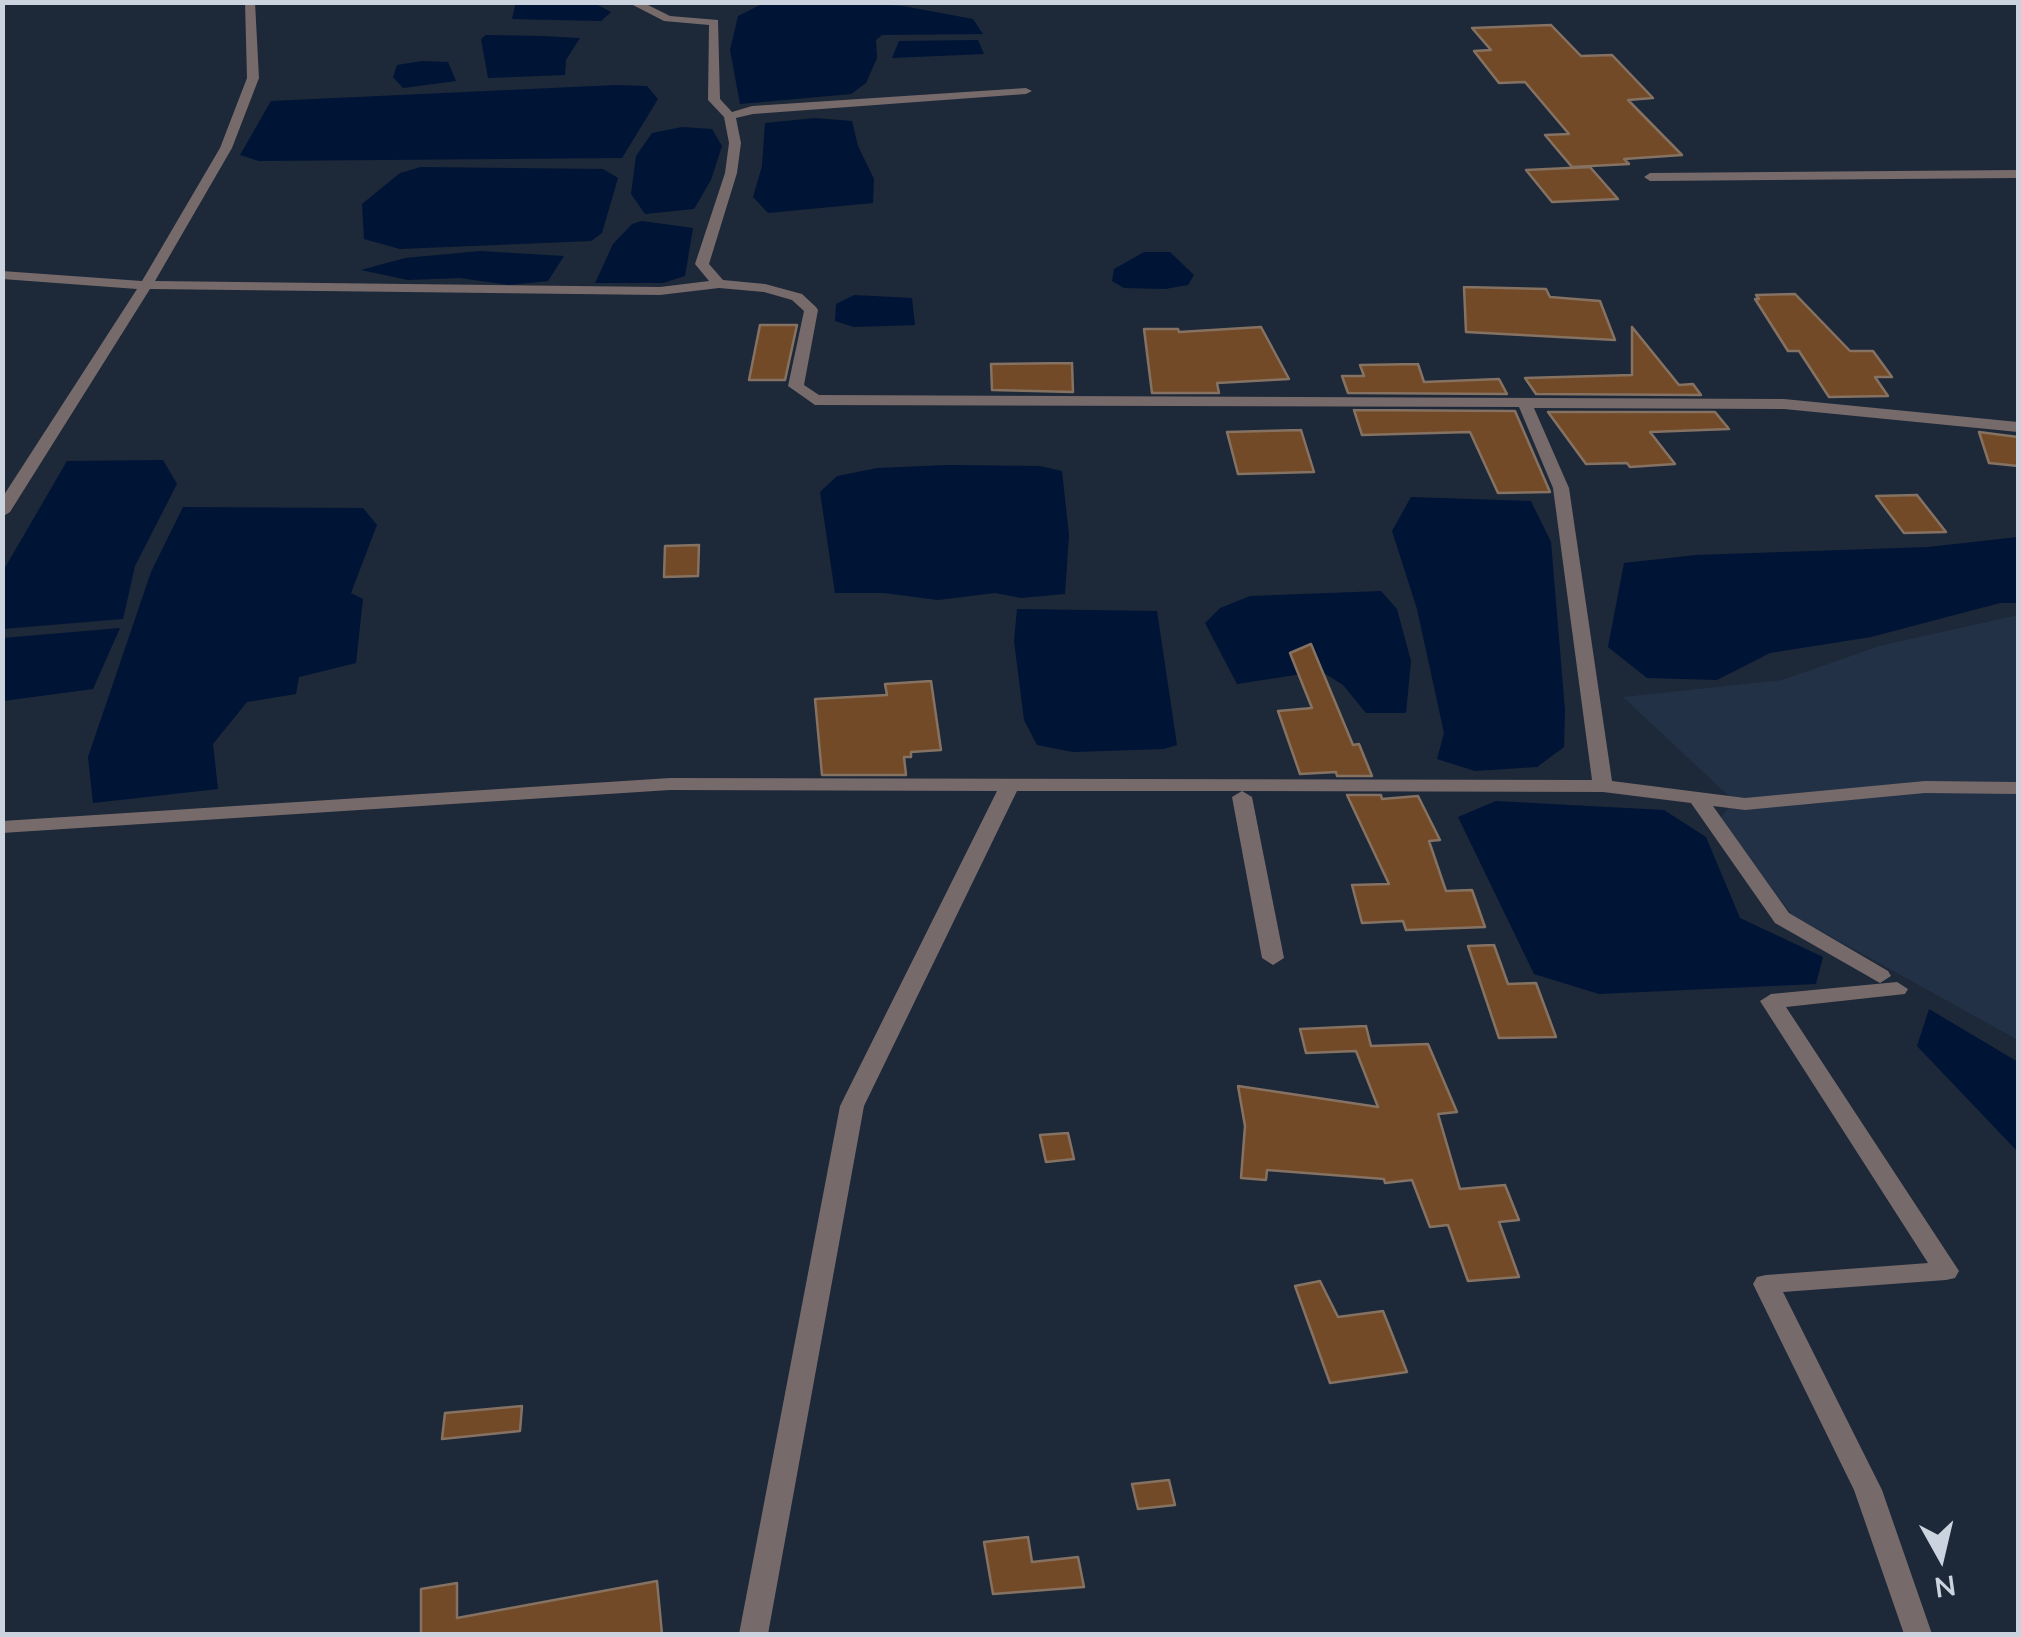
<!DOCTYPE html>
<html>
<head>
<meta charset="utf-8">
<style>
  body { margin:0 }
  #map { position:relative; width:2021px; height:1637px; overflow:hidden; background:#1d2838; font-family:Mulish,sans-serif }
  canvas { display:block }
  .frame { position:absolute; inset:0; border:5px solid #cbd3de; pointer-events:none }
  .north { position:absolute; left:1891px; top:1507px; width:100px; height:100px; -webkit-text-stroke:8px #1d2838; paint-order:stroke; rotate:172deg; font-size:28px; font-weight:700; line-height:40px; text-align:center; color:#cbd3de }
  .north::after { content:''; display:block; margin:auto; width:35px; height:45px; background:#cbd3de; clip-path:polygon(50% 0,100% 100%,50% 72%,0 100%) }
</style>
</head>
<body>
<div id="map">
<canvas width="2021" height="1637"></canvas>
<div class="frame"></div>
<div class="north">N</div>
</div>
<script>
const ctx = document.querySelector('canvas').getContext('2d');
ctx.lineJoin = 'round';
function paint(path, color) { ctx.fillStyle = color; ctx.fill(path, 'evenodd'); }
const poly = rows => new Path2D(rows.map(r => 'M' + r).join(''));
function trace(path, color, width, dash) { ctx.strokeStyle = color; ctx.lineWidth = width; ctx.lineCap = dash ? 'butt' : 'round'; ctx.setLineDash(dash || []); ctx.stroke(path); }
const built = poly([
  [2018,615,2018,1040,1792,915,1720,818,1734,801,1623,697,1782,680,1879,646]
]);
const water = poly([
  [516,2,594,3,611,12,601,21,512,19],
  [856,3,903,6,973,19,983,34,882,35,876,40,877,58,866,83,851,94,740,104,730,50,738,16,762,4],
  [486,35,543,36,580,38,566,60,565,75,488,78,481,39],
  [978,40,984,54,892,58,899,41],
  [422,61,448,62,456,81,403,88,393,77,397,65],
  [616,85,647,86,658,99,622,158,259,161,240,155,271,101],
  [815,118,852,121,858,146,874,179,873,203,768,213,753,197,762,166,765,123],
  [682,127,712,129,722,146,711,180,694,209,645,214,631,194,636,156,652,133],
  [421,167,603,169,618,178,602,233,591,241,400,249,364,239,362,204,400,173],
  [642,221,693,228,685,276,663,283,595,283,613,244,632,224],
  [480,251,564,256,548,281,509,285,460,278,408,280,361,270,405,258],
  [1144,252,1170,252,1194,275,1188,285,1165,289,1124,288,1112,281,1114,269],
  [854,295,912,298,915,325,854,327,835,321,836,304],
  [163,460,177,484,135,566,123,619,3,629,3,571,67,461],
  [947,465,1040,466,1062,471,1069,535,1065,594,1021,598,995,593,938,600,884,593,835,593,820,492,837,476,877,468],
  [1411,497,1531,501,1551,542,1565,710,1564,747,1537,767,1475,771,1437,759,1444,733,1417,609,1392,531],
  [183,507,363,508,377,525,351,593,363,599,356,663,299,677,296,694,247,702,213,744,218,789,93,803,88,757,151,572],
  [2018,537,2018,603,2000,603,1871,637,1770,653,1717,680,1647,678,1608,647,1624,563,1696,555,1928,547],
  [1381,591,1397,609,1411,661,1406,713,1366,713,1343,685,1321,671,1237,684,1205,623,1220,608,1250,596],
  [1017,609,1157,611,1177,745,1164,749,1073,752,1037,745,1024,720,1014,641],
  [120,628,93,689,3,701,3,638],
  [1496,801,1664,810,1706,837,1740,918,1823,957,1816,984,1599,994,1534,974,1458,817],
  [1929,1009,2018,1062,2018,1152,1917,1046]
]);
const building = poly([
  [1551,25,1581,56,1612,55,1653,98,1628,100,1682,155,1624,159,1629,164,1572,167,1545,135,1569,134,1525,82,1499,83,1474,51,1491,50,1472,28,1551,25],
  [1590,167,1618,199,1552,202,1526,170,1590,167],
  [1464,287,1546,289,1550,297,1600,301,1615,340,1466,332,1464,287],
  [1795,294,1850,351,1873,351,1892,377,1875,377,1888,396,1829,397,1799,351,1788,351,1755,299,1759,299,1756,295,1795,294],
  [760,325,797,325,785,380,749,380,760,325],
  [1261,327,1289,379,1217,383,1219,393,1152,393,1144,329,1178,329,1179,332,1261,327],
  [1632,327,1679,385,1693,384,1701,395,1536,394,1525,378,1632,375,1632,327],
  [1072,363,1073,392,992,390,991,364,1072,363],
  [1418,364,1424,382,1499,379,1507,394,1348,393,1342,376,1364,376,1360,365,1418,364],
  [1354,410,1515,411,1550,492,1498,493,1470,432,1362,435,1354,410],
  [1548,412,1715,412,1729,429,1650,432,1675,464,1630,467,1627,463,1586,464,1548,412],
  [1301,430,1314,472,1238,474,1227,432,1301,430],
  [1979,432,2018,437,2018,466,1989,463,1979,432],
  [1917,495,1946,532,1904,533,1876,496,1917,495],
  [699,545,698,576,664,577,665,546,699,545],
  [1311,644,1353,745,1359,744,1372,776,1337,776,1336,772,1300,774,1278,711,1312,708,1290,653,1311,644],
  [931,681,941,750,911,752,911,757,904,757,906,775,822,775,815,699,887,695,885,684,931,681],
  [1347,795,1381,795,1382,799,1418,796,1440,840,1429,841,1446,891,1472,890,1485,927,1406,930,1403,921,1362,923,1352,885,1389,884,1347,795],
  [1494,945,1508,984,1536,983,1556,1037,1499,1038,1468,946,1494,945],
  [1366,1026,1371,1046,1428,1044,1457,1112,1438,1114,1460,1189,1505,1185,1519,1220,1499,1222,1519,1277,1468,1281,1448,1225,1430,1227,1412,1180,1385,1183,1384,1179,1267,1170,1266,1180,1241,1178,1245,1126,1238,1086,1378,1107,1356,1051,1306,1053,1300,1029,1366,1026],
  [1068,1133,1074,1159,1046,1162,1040,1135,1068,1133],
  [1320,1281,1338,1317,1383,1311,1407,1372,1330,1383,1295,1286,1320,1281],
  [522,1406,520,1431,442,1439,445,1413,522,1406],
  [1169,1480,1175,1505,1138,1509,1132,1484,1169,1480],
  [1028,1537,1032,1562,1078,1557,1084,1587,993,1594,984,1542,1028,1537],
  [657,1581,662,1634,421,1634,421,1589,457,1583,457,1618,657,1581]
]);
const minor = poly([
  [245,2,255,2,259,78,232,148,155,281,660,287,709,281,695,264,725,173,729,143,724,117,708,100,709,25,664,21,627,2,642,2,670,16,718,20,720,99,732,112,752,106,1026,88,1032,91,1026,94,753,114,736,118,741,143,737,173,709,264,723,280,765,284,802,294,816,307,818,310,804,385,819,395,1784,399,2018,422,2018,432,1784,409,1534,408,1569,488,1612,781,1745,798,1925,781,2018,782,2018,794,1925,793,1745,810,1713,806,1789,913,1888,971,1891,976,1880,983,1775,923,1691,803,1603,792,1242,791,1252,797,1284,958,1273,965,1262,958,1232,797,1242,791,1017,791,864,1106,768,1634,739,1634,840,1106,997,791,670,790,2,833,2,821,670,778,1592,780,1553,488,1519,407,815,405,788,386,804,311,792,300,764,292,719,288,660,295,150,289,10,512,2,517,2,498,137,289,2,279,2,271,142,281,220,148,247,78,245,2],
  [2018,170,2018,178,1650,181,1644,177,1650,173,2018,170],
  [1897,982,1908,989,1905,994,1786,1007,1959,1271,1955,1278,1946,1280,1783,1292,1882,1490,1932,1634,1904,1634,1854,1490,1753,1284,1757,1277,1766,1275,1928,1263,1760,1001,1771,994,1897,982]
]);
paint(built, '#223146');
paint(water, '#001436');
paint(building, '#724a27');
trace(building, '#867262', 2.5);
paint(minor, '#766a6b');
</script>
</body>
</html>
